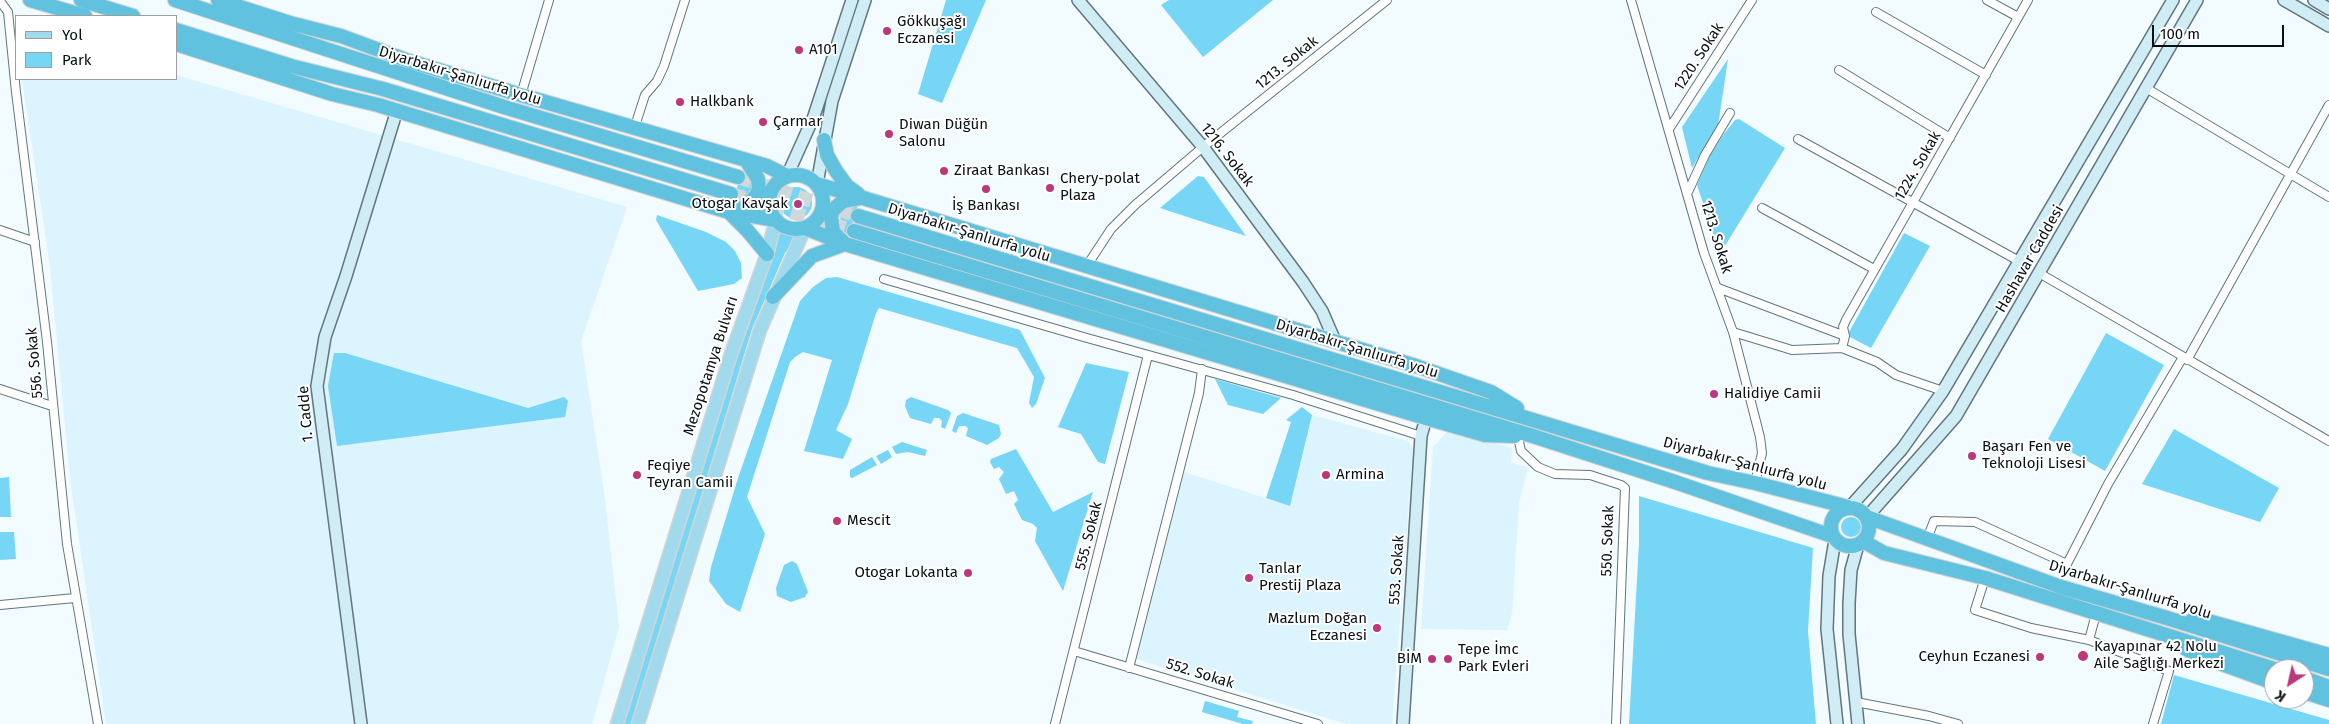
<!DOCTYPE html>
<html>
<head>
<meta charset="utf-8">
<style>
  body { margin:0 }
  #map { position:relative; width:2329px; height:724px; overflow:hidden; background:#f2fbfe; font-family:"Fira Sans",sans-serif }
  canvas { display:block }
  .legend { position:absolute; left:15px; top:15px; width:162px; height:65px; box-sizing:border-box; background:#fff; border:1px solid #9d9fa1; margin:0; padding:6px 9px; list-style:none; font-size:15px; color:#091013 }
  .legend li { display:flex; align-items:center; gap:10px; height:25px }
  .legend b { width:25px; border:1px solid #9d9fa1 }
  .north { position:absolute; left:2264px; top:659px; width:50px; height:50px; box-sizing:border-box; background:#fff; border:1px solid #9d9fa1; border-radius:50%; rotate:215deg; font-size:14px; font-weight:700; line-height:20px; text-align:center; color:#091013 }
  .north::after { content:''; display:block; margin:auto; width:18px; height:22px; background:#bd377a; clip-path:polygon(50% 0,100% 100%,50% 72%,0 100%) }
  .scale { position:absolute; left:2152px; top:25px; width:132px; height:22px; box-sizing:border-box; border:2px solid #091013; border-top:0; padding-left:6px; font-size:15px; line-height:18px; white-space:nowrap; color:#091013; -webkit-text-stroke:4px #fff; paint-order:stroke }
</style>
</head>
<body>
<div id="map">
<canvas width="2329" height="724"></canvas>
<ul class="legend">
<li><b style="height:6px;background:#a0daec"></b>Yol</li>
<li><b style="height:14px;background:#77d6f5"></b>Park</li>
</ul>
<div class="north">K</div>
<div class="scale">100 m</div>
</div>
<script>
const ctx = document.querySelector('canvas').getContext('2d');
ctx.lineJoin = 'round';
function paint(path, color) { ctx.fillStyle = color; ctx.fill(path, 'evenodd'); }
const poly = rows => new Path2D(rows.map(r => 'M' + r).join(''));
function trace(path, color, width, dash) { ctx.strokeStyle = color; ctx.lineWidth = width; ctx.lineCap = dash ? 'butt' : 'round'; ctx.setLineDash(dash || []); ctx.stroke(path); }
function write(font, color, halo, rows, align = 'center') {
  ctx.font = font + ' "Fira Sans",sans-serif'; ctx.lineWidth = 4; ctx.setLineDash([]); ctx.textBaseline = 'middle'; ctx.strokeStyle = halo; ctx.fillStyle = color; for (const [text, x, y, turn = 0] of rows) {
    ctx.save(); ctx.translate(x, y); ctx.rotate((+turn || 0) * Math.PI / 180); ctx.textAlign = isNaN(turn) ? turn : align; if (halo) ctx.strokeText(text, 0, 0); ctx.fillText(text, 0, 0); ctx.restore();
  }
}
const built = poly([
  [176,75,627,207,581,341,605,500,619,627,592,724,106,724,70,479,50,267,22,79,176,79],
  [1312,415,1408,441,1413,449,1392,724,1346,724,1136,659,1184,472,1290,506],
  [1449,430,1512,448,1511,463,1528,467,1519,503,1512,613,1507,630,1421,629,1433,447]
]);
const green = poly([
  [946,0,986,0,942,103,918,94],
  [1169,0,1273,0,1203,57,1161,5],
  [1728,59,1718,126,1692,168,1682,127],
  [1739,119,1785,148,1720,254,1697,185,1710,156,1723,135,1735,120],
  [742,170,750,178,752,184,751,190,744,200,733,202],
  [1198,176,1204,177,1246,236,1160,208],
  '780 203a16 16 0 1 1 32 0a16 16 0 1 1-32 0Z',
  [858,205,849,236,842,230,840,216,846,206],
  [657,215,706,232,726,242,735,251,741,263,742,278,734,284,698,291,656,220],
  [778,230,798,236,785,253,752,329,632,724,624,724,743,333],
  [1904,233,1930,246,1871,348,1850,337,1849,332],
  [837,277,1020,330,1045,378,1036,404,1032,408,1029,403,1034,377,1017,348,879,308,876,313,848,404,836,430,852,439,843,459,804,451,832,360,803,352,795,357,790,362,747,497,765,534,740,612,726,604,709,581,711,567,738,478,800,301,813,287,826,278],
  [2106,333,2164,365,2105,471,2048,439],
  [334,353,345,353,528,408,564,397,568,401,565,417,337,446,328,386],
  [1086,363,1129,372,1105,464,1098,462,1081,434,1058,427],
  [1215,379,1281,398,1263,414,1228,405],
  [911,397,948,410,951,413,945,429,941,427,942,421,939,418,934,418,931,424,910,418,905,406,906,400],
  [1302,407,1312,415,1290,506,1266,498,1291,422,1286,420],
  [963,413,999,425,1001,434,999,438,987,445,966,436,968,428,965,426,959,426,956,433,952,431,957,416],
  [2174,429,2279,488,2260,522,2142,484],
  [902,442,927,450,925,456,908,452,896,454,892,447],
  [1016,449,1053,512,1093,492,1063,591,1035,541,1037,528,1033,524,1022,520,1014,504,1018,500,1014,491,1006,494,999,479,1004,472,999,467,994,469,990,462,991,459],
  [888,450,892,457,881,464,876,456],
  [872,457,877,465,852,478,850,477,850,470],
  [9,477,11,517,0,517,0,478],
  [1639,496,1813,548,1808,631,1816,724,1629,724,1639,543],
  '1841 527a10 10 0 1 1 20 0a10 10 0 1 1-20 0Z',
  [14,532,16,559,0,560,0,532],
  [792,561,797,564,808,592,805,597,791,602,777,596,776,588,784,565],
  [2174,675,2329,720,2329,724,2161,724],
  [1205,701,1239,711,1237,717,1253,721,1252,724,1243,724,1202,712]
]);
const highwayTunnel = poly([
  [738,177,858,216],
  [731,194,854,231]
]);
const street = poly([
  [1631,0,1704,253,1733,332,1760,437,1762,453,1755,483],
  [1987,0,2018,17],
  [0,1,8,12,16,92,47,342,67,544,98,724],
  [1876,12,1986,75],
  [1839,70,1950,138],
  [2146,88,2329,197],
  [521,95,549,0],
  [634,129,645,95,657,81,664,66,685,0],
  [1669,129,1752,0],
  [1798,139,2019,261],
  [1688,192,1705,155,1730,113],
  [1762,208,1874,269],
  [0,230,35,242],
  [1086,267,1111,229,1135,205,1203,147,1387,0],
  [2039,273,2329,441],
  [884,279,1087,338,1293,395,1421,436],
  [1718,288,1845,336],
  [1733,332,1792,350,1842,348,1877,362,1896,375,1943,391],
  [1842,348,1845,336,1843,327,1846,320,2028,0],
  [2187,360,2329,105],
  [0,389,52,406],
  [1518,437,1521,451,1538,467,1555,474,1590,475,1621,485,1625,488,1616,724],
  [1927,539,1934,521,1975,522,2067,564,2108,484,2183,357],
  [1985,578,1975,610,2031,628,2089,640,2169,671,2153,724],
  [0,605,75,598],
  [2089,640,2096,614],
  [1074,651,1318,724],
  [1129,668,1199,393,1202,369],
  [1856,702,1929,716,1958,724],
  [1055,724,1148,355]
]);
const secondary = poly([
  [1078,0,1203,147,1303,282,1322,311,1335,341],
  [2284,0,2329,26],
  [2314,0,2329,9],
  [787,176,814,116,852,0],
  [817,184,832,101,865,0],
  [1850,507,1902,449,1943,391,2173,0],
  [1867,517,1956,416,2197,0],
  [1835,540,1829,576,1827,629,1837,724],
  [1858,545,1851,570,1849,603,1849,634,1858,724],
  [361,724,317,386,325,337,346,276,397,110],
  [1403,724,1421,436,1426,418]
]);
const primary = poly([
  [617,724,731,354,767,254,776,220],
  [638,724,760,330,805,228]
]);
const highway = poly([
  [30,0,85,16],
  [81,0,133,16],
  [175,0,504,107,738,177],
  [218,0,290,23,341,36,409,61,521,95,767,166,787,176],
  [176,30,291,66,383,89,731,194],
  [176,44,332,94,378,105,729,212,776,220],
  [824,140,827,155,836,171,847,186,858,194],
  '769 202a27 27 0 1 1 54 0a27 27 0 1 1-54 0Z',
  [817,184,1419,367,1491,392,1517,408],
  [733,211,748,206,759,191,758,179,746,160],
  [729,212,747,230,767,254],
  [858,216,1708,473,1755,483,1848,507],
  [805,228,845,244,1426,418,1485,435,1515,436],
  [854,231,1536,437,1675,482,1832,536],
  [773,297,812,256,845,244,833,232,831,216,833,210,843,201,860,198],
  '1831 527a19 19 0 1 1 38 0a19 19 0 1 1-38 0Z',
  [1867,517,2061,587,2167,618,2329,669],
  [1863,541,1884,553,1985,578,2274,669],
  [2192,620,2208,621,2329,655],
  [2186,649,2200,656,2274,683],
  [2304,678,2329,687],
  [2304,692,2329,700]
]);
const markers = [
  [887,31,5,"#bd377a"],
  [799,50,5,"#bd377a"],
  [680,102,5,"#bd377a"],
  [763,122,5,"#bd377a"],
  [889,134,5,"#bd377a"],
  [944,171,5,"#bd377a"],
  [1050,188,5,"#bd377a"],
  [986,189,5,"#bd377a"],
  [798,204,5,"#bd377a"],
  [1714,394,5,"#bd377a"],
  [1972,456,5,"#bd377a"],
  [637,475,5,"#bd377a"],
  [1326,475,5,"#bd377a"],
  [837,521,5,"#bd377a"],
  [968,573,5,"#bd377a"],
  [1249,578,5,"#bd377a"],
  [1377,628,5,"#bd377a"],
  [2083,656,6,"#bd377a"],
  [2040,657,5,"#bd377a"],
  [1432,659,5,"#bd377a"],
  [1448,659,5,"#bd377a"]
];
const poiNames = [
  ["Gökkuşağı",897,22],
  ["Eczanesi",897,39],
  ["A101",809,50],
  ["Halkbank",690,102],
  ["Çarmar",773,122],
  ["Diwan Düğün",899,125],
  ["Salonu",899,142],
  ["Ziraat Bankası",954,171],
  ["Chery-polat",1060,179],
  ["Plaza",1060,196],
  ["Otogar Kavşak",788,204,"right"],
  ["İş Bankası",986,206,"center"],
  ["Halidiye Camii",1724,394],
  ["Başarı Fen ve",1982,447],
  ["Teknoloji Lisesi",1982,464],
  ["Feqiye",647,466],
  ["Teyran Camii",647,483],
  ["Armina",1336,475],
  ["Mescit",847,521],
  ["Tanlar",1259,569],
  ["Prestij Plaza",1259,586],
  ["Otogar Lokanta",958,573,"right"],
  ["Mazlum Doğan",1367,619,"right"],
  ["Eczanesi",1367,636,"right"],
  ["Kayapınar 42 Nolu",2094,647],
  ["Aile Sağlığı Merkezi",2094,664],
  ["Tepe İmc",1458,650],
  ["Park Evleri",1458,667],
  ["Ceyhun Eczanesi",2030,657,"right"],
  ["BİM",1422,659,"right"]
];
const streetNames = [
  ["1220. Sokak",1699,57,-57],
  ["1213. Sokak",1287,63,-39],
  ["Diyarbakır-Şanlıurfa yolu",460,76,17],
  ["1216. Sokak",1227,155,52],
  ["1224. Sokak",1918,166,-60],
  ["Diyarbakır-Şanlıurfa yolu",969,233,17],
  ["1213. Sokak",1716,237,73],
  ["Hashavar Caddesi",2030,259,-60],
  ["Diyarbakır-Şanlıurfa yolu",1357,349,17],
  ["556. Sokak",35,363,-95],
  ["Mezopotamya Bulvarı",711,366,-72],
  ["1. Cadde",306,414,-95],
  ["Diyarbakır-Şanlıurfa yolu",1745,464,15],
  ["555. Sokak",1089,536,-76],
  ["550. Sokak",1608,541,-88],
  ["553. Sokak",1397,570,-86],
  ["Diyarbakır-Şanlıurfa yolu",2130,590,17],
  ["552. Sokak",1200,674,17]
];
paint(built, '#dbf4fd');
paint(green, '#77d6f5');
trace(highwayTunnel, '#cfd8db', 14, [14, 7]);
trace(street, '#62767d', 10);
trace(secondary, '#62767d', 14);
trace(primary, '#d3d4d5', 15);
trace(highway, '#d3d4d5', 16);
trace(street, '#fff', 8);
trace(secondary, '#d0edf6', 11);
trace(primary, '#a0daec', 12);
trace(highway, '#61c2e0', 14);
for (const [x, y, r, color] of markers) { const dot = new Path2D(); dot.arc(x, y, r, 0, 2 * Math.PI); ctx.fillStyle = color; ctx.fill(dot); trace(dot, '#fff', 2); }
write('15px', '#091013', '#fff', poiNames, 'left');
write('15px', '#091013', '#fff', streetNames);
</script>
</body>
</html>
